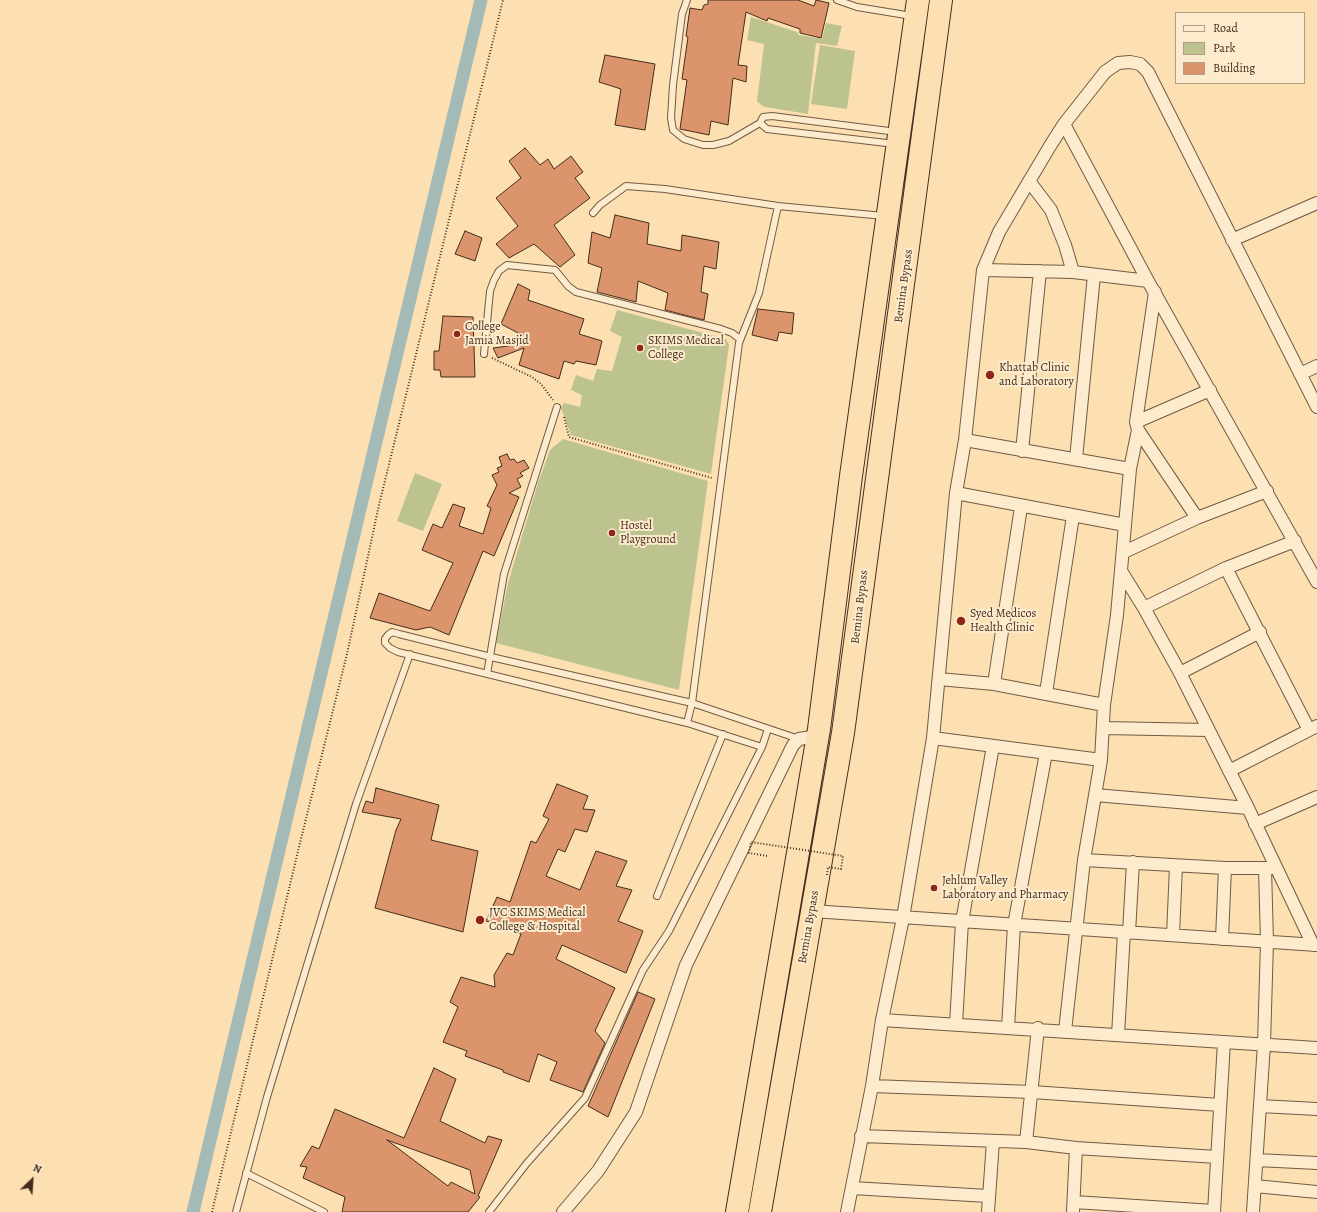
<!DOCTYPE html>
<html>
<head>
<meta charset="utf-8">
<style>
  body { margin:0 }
  #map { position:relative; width:1317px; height:1212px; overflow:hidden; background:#fce0b2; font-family:Alegreya,serif }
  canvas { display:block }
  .legend { position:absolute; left:1175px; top:12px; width:130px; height:72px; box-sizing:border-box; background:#fdebcd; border:1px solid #b39f87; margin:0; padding:5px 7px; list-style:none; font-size:12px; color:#442d1e }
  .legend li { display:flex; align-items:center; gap:8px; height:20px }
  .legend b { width:20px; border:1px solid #b39f87 }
  .north { position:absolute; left:12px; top:1160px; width:40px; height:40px; -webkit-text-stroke:3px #fdebcd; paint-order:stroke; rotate:25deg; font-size:11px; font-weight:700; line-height:16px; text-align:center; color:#442d1e }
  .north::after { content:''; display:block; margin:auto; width:14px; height:18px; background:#442d1e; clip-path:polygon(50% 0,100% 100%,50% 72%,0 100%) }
</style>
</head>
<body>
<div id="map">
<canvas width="1317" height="1212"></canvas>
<ul class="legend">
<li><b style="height:5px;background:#fdebcd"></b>Road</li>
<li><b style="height:11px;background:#bdc38e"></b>Park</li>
<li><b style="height:11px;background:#db946b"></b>Building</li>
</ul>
<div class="north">N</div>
</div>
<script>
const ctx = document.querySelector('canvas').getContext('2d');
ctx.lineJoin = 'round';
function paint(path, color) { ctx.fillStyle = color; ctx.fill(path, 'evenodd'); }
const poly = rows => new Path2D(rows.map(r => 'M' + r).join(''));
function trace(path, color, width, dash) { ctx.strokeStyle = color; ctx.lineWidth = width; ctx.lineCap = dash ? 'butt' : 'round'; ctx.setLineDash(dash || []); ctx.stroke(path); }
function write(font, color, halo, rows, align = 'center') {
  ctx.font = font + ' Alegreya,serif'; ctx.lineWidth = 4; ctx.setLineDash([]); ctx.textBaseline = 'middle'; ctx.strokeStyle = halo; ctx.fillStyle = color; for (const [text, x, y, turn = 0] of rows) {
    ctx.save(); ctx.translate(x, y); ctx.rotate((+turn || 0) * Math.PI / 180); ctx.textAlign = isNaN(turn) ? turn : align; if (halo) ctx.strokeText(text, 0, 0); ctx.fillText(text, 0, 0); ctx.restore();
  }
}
const green = poly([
  [751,17,797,32,799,35,822,39,826,23,842,26,837,46,816,43,808,114,765,107,761,105,757,101,764,44,747,40],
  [820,45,855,51,847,109,811,104],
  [617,310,726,339,729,345,711,474,571,435,561,408,564,403,580,407,582,395,571,390,576,375,593,381,597,369,612,371,622,337,610,331],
  [563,439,708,481,679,690,496,643,508,583,538,483,550,450],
  [415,473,442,484,423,531,397,521]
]);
const canal = poly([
  [193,1212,481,0]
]);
const building = poly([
  [708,0,798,0,814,6,816,0,829,3,821,38,800,33,800,29,768,18,767,21,746,12,738,65,747,66,746,82,733,78,728,125,711,121,709,135,680,129,687,80,682,79,688,37,686,36,690,8,702,10,704,5,708,4,708,0],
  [605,55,655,64,645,130,615,125,621,89,599,82,605,55],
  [525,148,540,165,548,159,554,169,571,156,583,172,575,178,590,198,554,225,575,255,560,267,534,244,509,258,496,244,518,226,496,198,521,178,509,161,525,148],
  [615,215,649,223,647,244,681,251,682,235,719,242,716,269,704,266,701,292,708,294,704,320,665,310,668,293,638,281,636,302,597,292,602,268,588,263,592,232,610,238,615,215],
  [465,231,482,238,475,261,455,254,465,231],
  [518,284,530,290,528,300,584,319,579,334,602,341,596,365,576,361,574,364,564,361,559,379,519,365,524,348,498,358,493,348,508,346,508,340,522,335,501,324,518,284],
  [758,309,794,313,792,334,779,332,777,341,752,335,758,309],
  [443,316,473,317,475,377,441,377,440,370,434,370,434,351,439,351,443,316],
  [507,454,510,460,514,459,517,463,524,460,529,468,520,473,523,476,517,479,521,487,509,493,519,497,494,556,483,551,449,635,430,627,416,630,370,618,379,593,430,611,453,563,422,550,433,524,442,528,453,504,465,508,459,526,483,534,491,508,487,506,497,485,492,475,499,472,497,468,502,466,499,457,507,454],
  [557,784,588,796,583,809,595,810,587,832,575,829,565,852,558,849,546,876,580,890,596,851,627,861,616,886,632,890,618,921,643,931,626,973,562,945,556,959,615,988,595,1031,605,1043,583,1092,550,1080,557,1062,538,1054,529,1082,503,1072,503,1070,465,1056,467,1051,443,1042,458,1007,450,1002,461,977,495,987,494,975,507,953,513,955,521,934,486,921,497,897,510,902,531,841,536,843,549,819,543,816,557,784],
  [376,788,439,805,431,840,478,851,463,932,375,908,396,830,401,819,362,812,366,801,373,803,376,788],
  [638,992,655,999,608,1117,588,1106,638,992],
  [434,1068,456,1079,440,1121,485,1143,488,1136,502,1140,478,1196,480,1197,468,1212,342,1212,345,1197,303,1178,307,1167,300,1166,312,1146,319,1149,335,1109,404,1138,434,1068],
  [387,1140,470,1170,475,1194,451,1182,448,1186,387,1140]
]);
const path = poly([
  [492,358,532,377,541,384,553,400],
  [564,417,569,437,712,478],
  [212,1212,299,847,347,654,379,505,503,0]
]);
const lane = poly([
  [687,0,682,14,673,85,671,118,673,130,684,139,703,145,713,145,729,141,760,123],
  [837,0,857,7,912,16],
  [895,144,767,129,760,123,763,117,772,116,897,132],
  [593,213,600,205,626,186,665,189,778,206,884,216],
  [484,354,490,291,494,280,499,271,507,265,555,270,568,286,576,292,721,329,732,333,740,339],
  [487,674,504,574,557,407],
  [687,723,692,703,739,343,759,293,778,206],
  [762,747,687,723,398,652,390,648,385,643,385,639,388,635,392,632,399,634,491,657,692,703,799,739],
  [657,896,723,734],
  [246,1173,324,1212],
  [236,1212,267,1097,356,804,410,654],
  [489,1212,527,1163,585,1098,643,970,669,931,762,747,768,729]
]);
const street = poly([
  [1064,124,1148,281,1317,582],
  [1029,181,1051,210,1065,245,1073,272],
  [1232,240,1317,203],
  [983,270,1073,272,1148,281],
  [1300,374,1317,366],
  [1136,422,1210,390],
  [1138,430,1197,518],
  [965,440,1130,469],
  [1022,451,1040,271],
  [1076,459,1094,275],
  [956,493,1125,525],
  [1124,552,1197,518,1267,491],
  [1226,568,1309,730],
  [1121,571,1144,608,1180,673,1248,808,1313,945],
  [1144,608,1226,568,1295,541],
  [1180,673,1260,632],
  [939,679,994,684,1104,705],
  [994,684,1021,507],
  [1046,693,1073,516],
  [1103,728,1208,730],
  [933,738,1101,760],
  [1229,771,1317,726],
  [1095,795,1248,808],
  [1255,824,1317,797],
  [1084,860,1225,868,1265,868],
  [812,911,1317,945],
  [1129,933,1133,862],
  [1173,935,1176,866],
  [1222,939,1225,868],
  [882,1020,1317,1048],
  [956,1024,962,922,993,746],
  [1008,1028,1014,925,1046,753],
  [1065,1031,1084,860,1101,760,1104,705,1117,615,1130,469,1138,430,1136,422,1155,292],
  [1118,1035,1124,932],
  [872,1086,1032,1092,1220,1105],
  [1260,1106,1317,1109],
  [861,1136,1026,1142,1076,1148,1073,1212],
  [1026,1142,1038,1028],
  [1076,1148,1217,1157],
  [1257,1160,1317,1163],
  [1255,1186,1317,1192],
  [852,1188,988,1196],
  [1074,1202,1214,1211],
  [563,1212,598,1171,636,1112,686,965,793,745,799,739,818,736],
  [847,1212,872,1086,882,1020,903,918,933,738,956,493,965,440,983,270,999,232,1050,146,1064,124,1105,72,1118,63,1130,62,1140,64,1148,72,1317,407],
  [988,1212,993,1141],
  [1214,1212,1224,1042],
  [1253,1212,1264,1044,1267,942,1265,868,1276,868]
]);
const highway = poly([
  [737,1212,819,729,851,476,918,0],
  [760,1212,843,733,941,0]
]);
const pathBridge = poly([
  [767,856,749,853,751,842,843,856,841,869,828,867,827,875]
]);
const markers = [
  [457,334,4,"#8f2418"],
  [640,348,4,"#8f2418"],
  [990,375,5,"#8f2418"],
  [612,533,4,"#8f2418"],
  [961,621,5,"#8f2418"],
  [934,888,4,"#8f2418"],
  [480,920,5,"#8f2418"]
];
const streetNames = [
  ["Bemina Bypass",904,286,-82],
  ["Bemina Bypass",860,607,-83],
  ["Bemina Bypass",809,927,-80]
];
const poiNames = [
  ["College",465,327],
  ["Jamia Masjid",465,341],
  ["SKIMS Medical",648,341],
  ["College",648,355],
  ["Khattab Clinic",999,368],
  ["and Laboratory",999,382],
  ["Hostel",620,526],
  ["Playground",620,540],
  ["Syed Medicos",970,614],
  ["Health Clinic",970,628],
  ["Jehlum Valley",942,881],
  ["Laboratory and Pharmacy",942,895],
  ["JVC SKIMS Medical",489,913],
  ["College & Hospital",489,927]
];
paint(green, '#bdc38e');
trace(canal, '#a4bab7', 13);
paint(building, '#db946b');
trace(building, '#442d1e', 1);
trace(lane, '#725a43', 8);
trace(street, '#725a43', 14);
trace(highway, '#442d1e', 24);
trace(path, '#442d1e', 2, [1, 2]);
trace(lane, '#fdebcd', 6);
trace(street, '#fdebcd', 12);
trace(highway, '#fce0b2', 22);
trace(pathBridge, '#442d1e', 2, [1, 2]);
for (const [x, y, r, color] of markers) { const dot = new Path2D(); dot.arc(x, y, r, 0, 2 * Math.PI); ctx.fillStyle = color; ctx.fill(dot); trace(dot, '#fdebcd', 1.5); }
write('12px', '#442d1e', '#fdebcd', streetNames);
write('12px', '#442d1e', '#fdebcd', poiNames, 'left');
</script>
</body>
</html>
